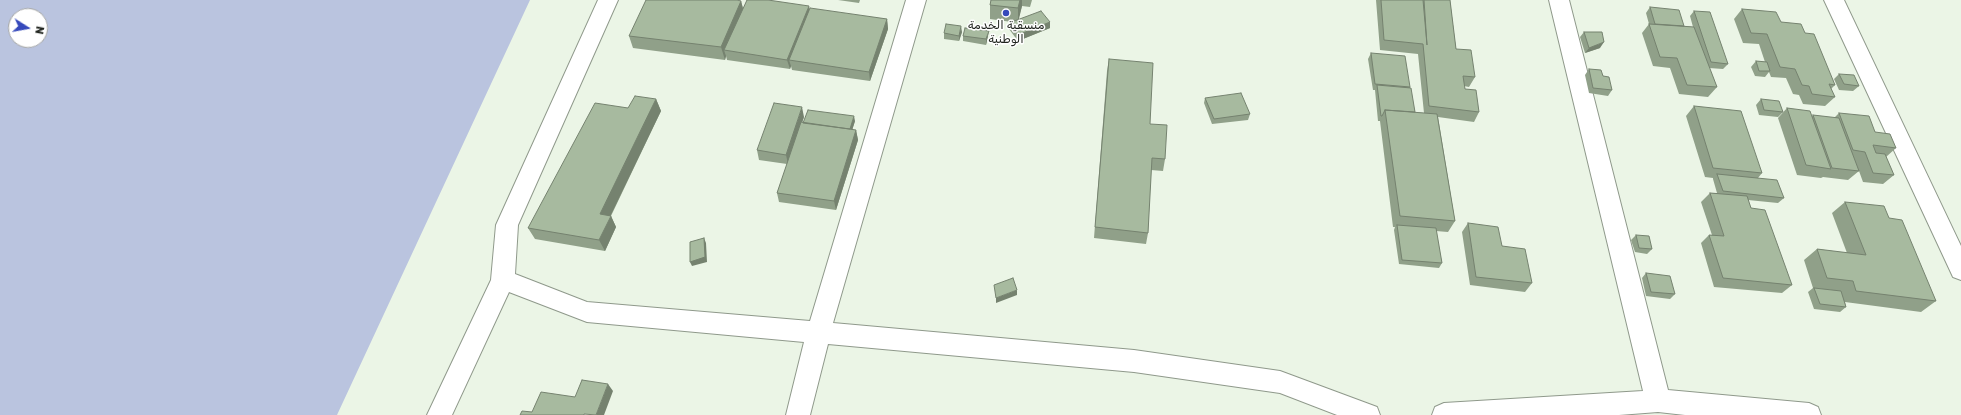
<!DOCTYPE html>
<html>
<head>
<meta charset="utf-8">
<style>
  body { margin:0 }
  #map { position:relative; width:1961px; height:415px; overflow:hidden; background:#ebf5e6; font-family:Rubik,sans-serif }
  canvas { display:block }
  .north { position:absolute; left:8px; top:8px; width:40px; height:40px; box-sizing:border-box; background:#fff; border:1px solid #a6a7a5; border-radius:50%; rotate:101deg; font-size:11px; font-weight:700; line-height:16px; text-align:center; color:#20241e }
  .north::after { content:''; display:block; margin:auto; width:14px; height:18px; background:#3549bb; clip-path:polygon(50% 0,100% 100%,50% 72%,0 100%) }
</style>
</head>
<body>
<div id="map">
<canvas width="1961" height="415"></canvas>
<div class="north">N</div>
</div>
<script>
const ctx = document.querySelector('canvas').getContext('2d');
ctx.lineJoin = 'round';
function paint(path, color) { ctx.fillStyle = color; ctx.fill(path, 'evenodd'); }
const poly = rows => new Path2D(rows.map(r => 'M' + r).join(''));
function trace(path, color, width, dash) { ctx.strokeStyle = color; ctx.lineWidth = width; ctx.lineCap = dash ? 'butt' : 'round'; ctx.setLineDash(dash || []); ctx.stroke(path); }
function write(font, color, halo, rows, align = 'center') {
  ctx.font = font + ' Rubik,"Noto Sans Arabic",sans-serif'; ctx.lineWidth = 3; ctx.setLineDash([]); ctx.textBaseline = 'middle'; ctx.strokeStyle = halo; ctx.fillStyle = color; for (const [text, x, y, turn = 0] of rows) {
    ctx.save(); ctx.translate(x, y); ctx.rotate((+turn || 0) * Math.PI / 180); ctx.textAlign = isNaN(turn) ? turn : align; if (halo) ctx.strokeText(text, 0, 0); ctx.fillText(text, 0, 0); ctx.restore();
  }
}
const green = poly([
  [0,0,530,0,337,415,0,415],
  [16,16,40,16,40,40,16,40]
]);
const minor = poly([
  [598,0,618,0,518,225,515,274,587,302,810,321,906,0,926,0,833,323,1134,350,1280,371,1377,407,1380,415,1337,415,1280,393,1134,372,828,344,810,415,786,415,804,342,587,322,509,292,452,415,427,415,491,280,496,225,598,0],
  [1549,0,1569,0,1668,390,1809,403,1818,407,1821,415,1685,415,1658,412,1619,415,1432,415,1435,407,1444,403,1643,391,1549,0],
  [1824,0,1844,0,1961,246,1961,280,1953,277,1824,0]
]);
const wall = poly([
  [838,0,860,0,859,3],
  [991,0,1032,0,1030,7,1022,6,1018,20,1050,22,1050,28,1018,41,1009,29,1009,23,1012,22,990,19,990,5],
  [1376,0,1450,0,1456,49,1475,77,1469,87,1464,86,1465,89,1479,112,1474,122,1438,117,1455,221,1448,232,1436,231,1442,263,1439,268,1399,264,1394,230,1395,227,1393,227,1380,121,1378,121,1375,90,1373,90,1368,59,1371,53,1410,87,1410,88,1415,112,1424,113,1418,54,1380,50],
  [741,1,743,8,809,10,887,19,888,29,870,81,792,70,791,66,790,69,727,60,726,56,725,60,633,48,629,36],
  [1650,7,1684,26,1693,27,1690,16,1694,11,1728,64,1723,69,1709,68,1717,87,1708,97,1679,94,1670,68,1653,66,1642,33,1649,24,1646,13],
  [1742,9,1781,22,1805,33,1835,85,1831,89,1835,97,1825,106,1803,104,1799,95,1793,94,1786,78,1771,77,1769,72,1765,77,1755,76,1751,67,1756,61,1765,62,1759,44,1743,43,1734,19],
  [962,32,959,41,944,39,944,33],
  [1584,32,1600,48,1585,53,1580,37],
  [963,36,988,36,986,45,963,41],
  [1109,59,1150,124,1165,159,1163,171,1151,170,1148,233,1146,244,1094,238,1107,71],
  [1589,69,1603,76,1612,90,1608,96,1589,93,1585,75],
  [1839,74,1859,86,1853,91,1839,90,1834,79],
  [1205,98,1250,114,1248,120,1212,124,1204,103],
  [656,99,661,111,611,216,616,227,605,251,535,239,528,228,628,108],
  [1761,99,1783,112,1778,117,1759,115,1756,105],
  [1694,106,1762,173,1758,178,1784,198,1778,203,1748,200,1751,208,1792,285,1782,293,1714,287,1701,243,1709,235,1712,235,1701,202,1710,193,1717,193,1713,179,1713,178,1705,177,1686,116],
  [1787,108,1812,116,1813,115,1834,118,1839,113,1875,132,1896,148,1886,157,1894,175,1883,184,1863,182,1859,171,1848,180,1823,177,1821,178,1797,175,1778,118],
  [804,117,802,122,855,121,852,130,856,130,858,140,836,210,779,202,777,193,787,164,759,160,757,150],
  [1845,202,1889,218,1936,301,1921,312,1845,302,1846,307,1840,312,1814,309,1808,292,1813,288,1804,260,1817,249,1847,253,1832,213],
  [1468,223,1502,246,1532,283,1525,292,1470,285,1462,232],
  [1636,235,1652,249,1647,254,1635,252,1631,240],
  [1646,273,1675,294,1670,299,1646,296,1642,278]
]);
const shadedWall = poly([
  [1020,0,1022,0,1022,6,1018,23,1018,8],
  [741,1,744,13,724,50,726,56,725,60,721,47],
  [809,6,810,16,789,60,791,66,790,69,787,60],
  [887,19,888,29,870,81,869,72],
  [1050,22,1050,28,1018,41,1018,35],
  [961,26,962,32,959,41,959,36],
  [989,31,988,36,986,45,986,39],
  [1604,42,1600,48,1585,53,1589,48],
  [656,99,661,111,606,225,600,214],
  [802,107,804,117,788,164,786,155],
  [854,116,855,121,850,137,849,131],
  [856,130,858,140,836,210,834,201],
  [611,216,616,227,605,251,599,240],
  [704,238,706,243,707,262,692,266,690,262],
  [1017,290,1017,295,996,303,996,298],
  [608,384,613,391,604,415,596,415]
]);
const building = poly([
  [646,0,737,0,741,1,721,47,629,36,646,0],
  [747,0,768,0,809,6,787,60,724,50,747,0],
  [991,0,1020,0,1018,8,990,5,991,0],
  [1381,0,1423,0,1427,45,1424,0,1450,0,1456,49,1471,50,1475,77,1463,76,1465,89,1476,90,1479,112,1429,106,1423,44,1384,40,1381,0],
  [1650,7,1679,10,1684,26,1655,24,1650,7],
  [810,8,887,19,869,72,789,60,810,8],
  [1742,9,1776,12,1781,22,1801,24,1805,33,1814,34,1835,85,1829,84,1835,97,1812,94,1809,86,1802,85,1795,69,1780,67,1767,34,1751,33,1742,9],
  [1041,11,1050,22,1018,35,1009,23,1041,11],
  [1694,11,1710,12,1728,64,1711,62,1694,11],
  [946,24,961,26,959,36,944,33,946,24],
  [1649,24,1694,27,1717,87,1687,85,1677,58,1660,57,1649,24],
  [965,28,989,31,986,39,963,36,965,28],
  [1584,32,1602,32,1604,42,1589,48,1584,32],
  [1371,53,1405,56,1410,87,1375,84,1371,53],
  [1109,59,1153,63,1150,124,1167,125,1165,159,1152,158,1148,233,1095,227,1109,59],
  [1756,61,1767,62,1770,71,1759,71,1756,61],
  [1589,69,1601,70,1603,76,1609,77,1612,90,1593,88,1589,69],
  [1839,74,1854,75,1859,86,1844,84,1839,74],
  [1377,85,1411,88,1415,112,1385,110,1382,116,1381,116,1377,85],
  [1241,93,1250,114,1214,119,1205,98,1241,93],
  [635,96,656,99,600,214,611,216,599,240,528,228,595,103,628,108,635,96],
  [1761,99,1779,101,1783,112,1764,110,1761,99],
  [774,103,802,107,786,155,757,150,774,103],
  [1694,106,1741,111,1762,173,1713,168,1694,106],
  [1787,108,1810,111,1831,169,1806,165,1787,108],
  [808,110,854,116,850,129,803,123,808,110],
  [1385,110,1437,114,1455,221,1400,216,1385,110],
  [1839,113,1869,116,1875,132,1890,134,1896,148,1873,145,1876,153,1885,154,1894,175,1873,173,1865,152,1853,150,1839,113],
  [1813,115,1839,118,1859,171,1832,168,1813,115],
  [801,122,856,130,834,201,777,193,801,122],
  [1717,174,1777,180,1784,198,1723,191,1717,174],
  [1710,193,1747,196,1751,208,1765,210,1792,285,1723,278,1709,235,1724,236,1710,193],
  [1845,202,1884,206,1889,218,1902,220,1936,301,1856,291,1853,281,1827,278,1817,249,1866,255,1845,202],
  [1468,223,1498,227,1502,246,1525,249,1532,283,1476,277,1468,223],
  [1397,225,1436,228,1442,263,1402,260,1397,225],
  [1636,235,1649,236,1652,249,1639,248,1636,235],
  [704,238,705,257,690,262,690,242,704,238],
  [1646,273,1670,276,1675,294,1651,292,1646,273],
  [1013,278,1017,290,996,298,994,285,1013,278],
  [1814,288,1841,291,1846,307,1820,304,1814,288],
  [582,380,608,384,596,415,584,414,584,415,520,415,522,411,532,412,541,392,575,397,582,380]
]);
const markers = [
  [1006,13,4,"#3549bb"]
];
const poiNames = [
  ["منسقية الخدمة",1006,26],
  ["الوطنية",1006,40]
];
paint(green, '#bac4df');
trace(minor, '#8f998b', 2);
paint(minor, '#fff');
paint(wall, '#90a089');
paint(shadedWall, '#75826f');
paint(building, '#a7ba9f');
trace(building, '#75826f', 1);
for (const [x, y, r, color] of markers) { const dot = new Path2D(); dot.arc(x, y, r, 0, 2 * Math.PI); ctx.fillStyle = color; ctx.fill(dot); trace(dot, '#fff', 1.5); }
write('12px', '#20241e', '#fff', poiNames);
</script>
</body>
</html>
